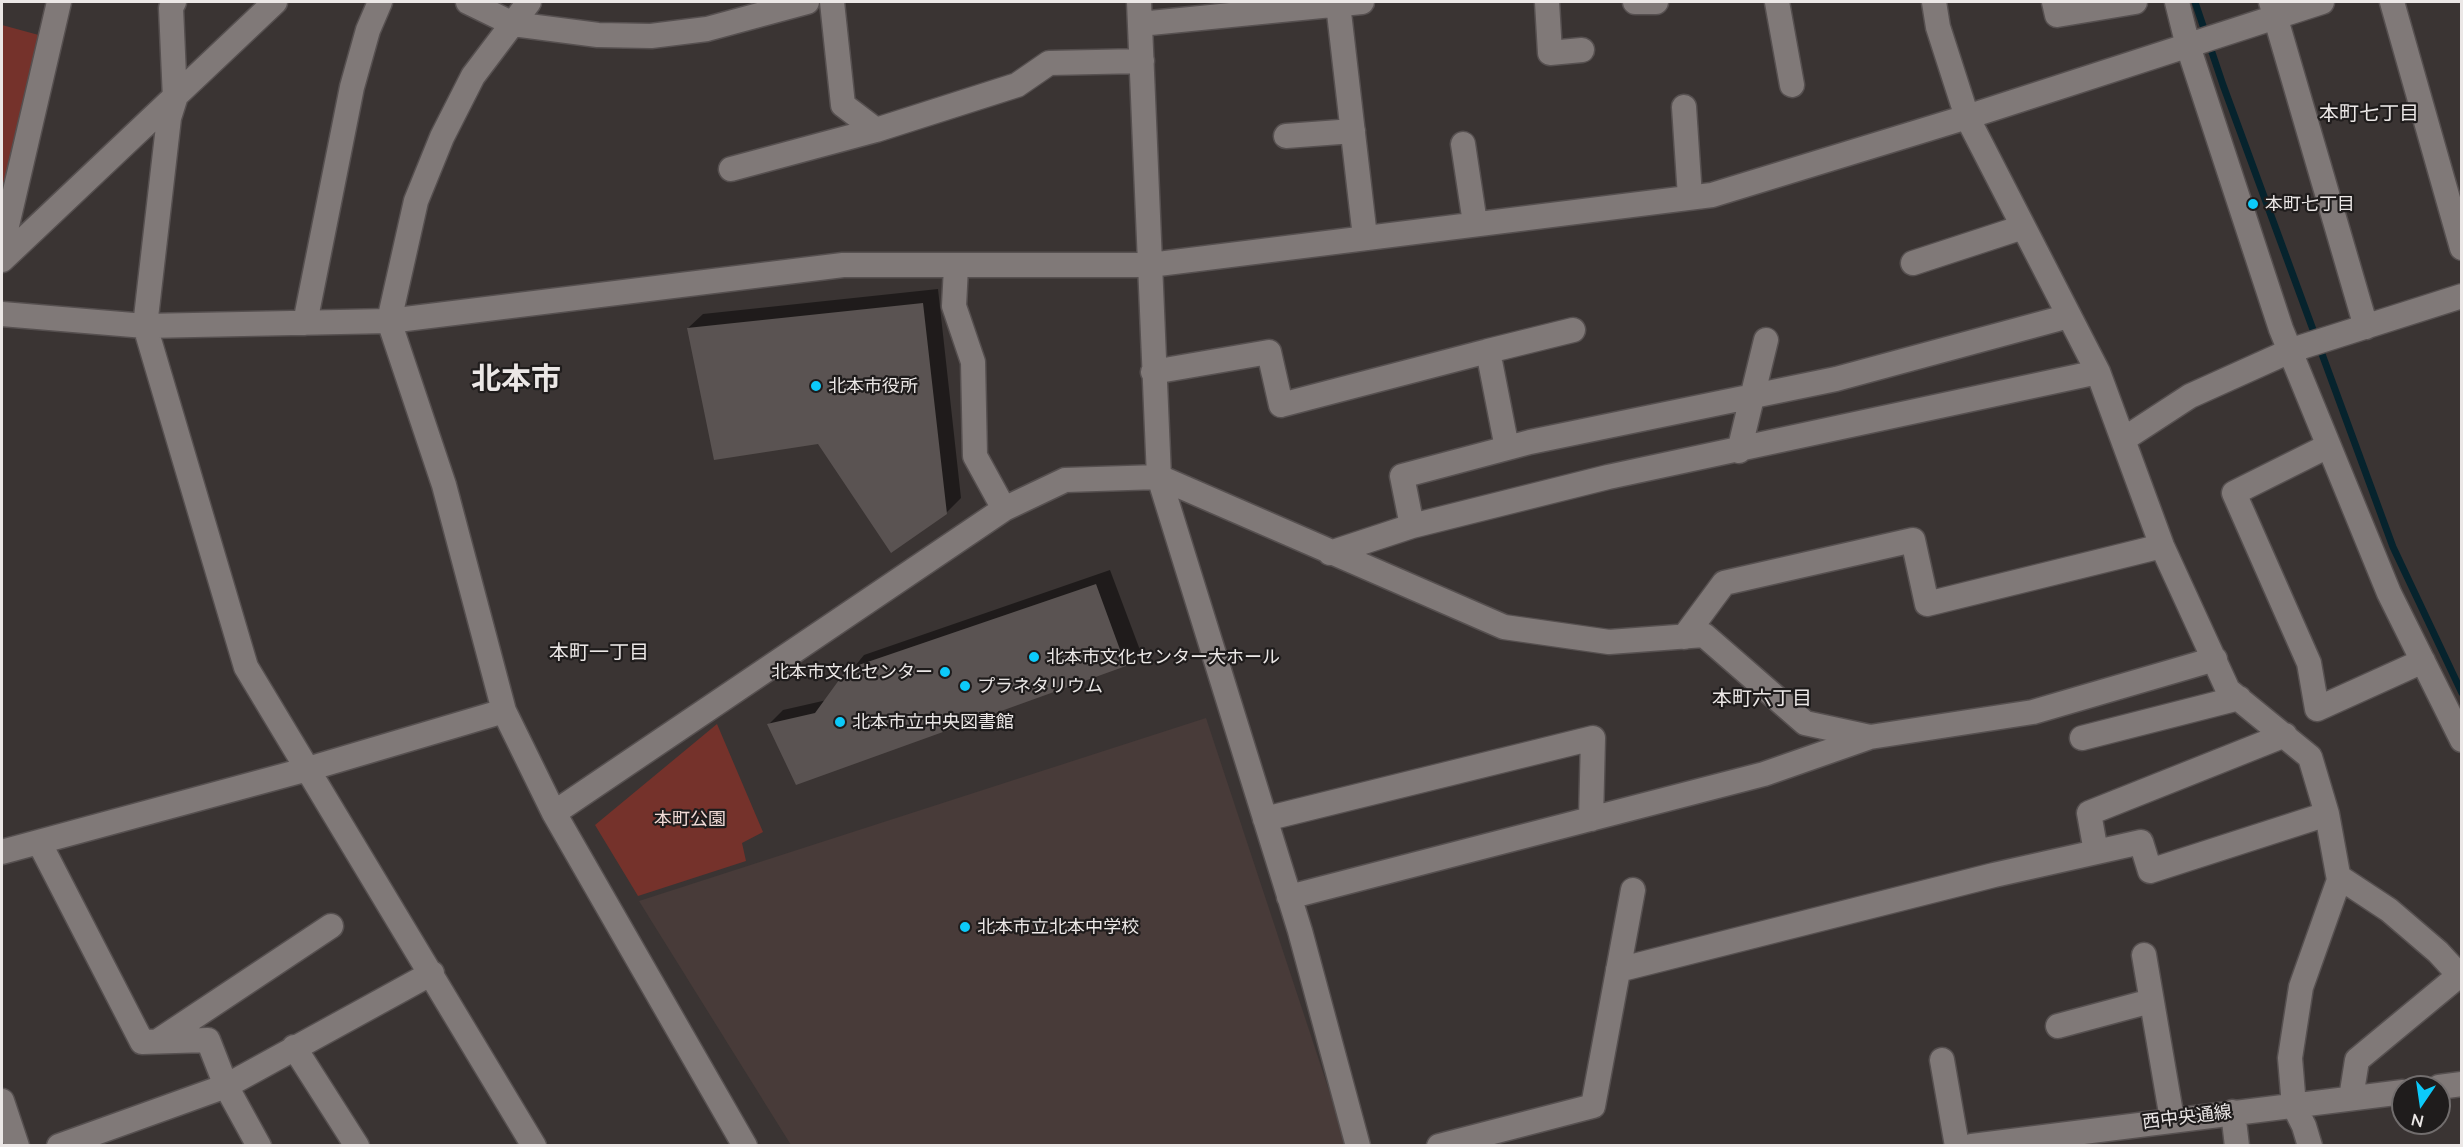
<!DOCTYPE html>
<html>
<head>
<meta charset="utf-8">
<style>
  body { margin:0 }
  #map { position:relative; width:2463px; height:1147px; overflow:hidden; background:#3a3433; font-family:Lato,sans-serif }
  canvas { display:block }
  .frame { position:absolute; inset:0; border:3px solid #ebe7e6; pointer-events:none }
  .north { position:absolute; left:2391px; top:1075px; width:60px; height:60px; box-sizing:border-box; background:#1f1c1c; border:2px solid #716d6d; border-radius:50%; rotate:193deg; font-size:16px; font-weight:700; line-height:24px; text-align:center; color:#ebe7e6 }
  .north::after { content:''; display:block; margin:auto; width:21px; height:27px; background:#0ccafa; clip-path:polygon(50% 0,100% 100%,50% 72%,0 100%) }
</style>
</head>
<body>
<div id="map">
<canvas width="2463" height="1147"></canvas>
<div class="frame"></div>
<div class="north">N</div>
</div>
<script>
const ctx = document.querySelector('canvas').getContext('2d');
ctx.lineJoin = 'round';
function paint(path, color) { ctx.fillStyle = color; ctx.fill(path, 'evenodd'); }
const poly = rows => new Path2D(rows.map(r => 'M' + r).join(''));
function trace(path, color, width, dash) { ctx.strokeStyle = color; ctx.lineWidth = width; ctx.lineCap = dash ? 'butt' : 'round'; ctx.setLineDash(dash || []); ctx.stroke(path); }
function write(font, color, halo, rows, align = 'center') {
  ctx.font = font + ' Lato,"Noto Sans JP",sans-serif'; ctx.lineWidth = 4.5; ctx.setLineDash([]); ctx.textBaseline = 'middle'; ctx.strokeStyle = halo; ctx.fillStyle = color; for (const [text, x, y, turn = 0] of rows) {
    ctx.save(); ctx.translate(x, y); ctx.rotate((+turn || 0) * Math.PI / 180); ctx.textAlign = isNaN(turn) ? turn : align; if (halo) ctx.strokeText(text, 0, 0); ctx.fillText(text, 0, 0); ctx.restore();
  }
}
const built = poly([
  [1206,718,1347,1145,791,1145,639,901]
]);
const green = poly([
  [2,25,46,37,2,235],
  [717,724,763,832,742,843,746,861,638,896,595,825]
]);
const shadow = poly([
  [938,289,961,498,946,513,688,328,703,314],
  [1110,570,1140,650,1125,665,769,724,783,710,827,700,864,655]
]);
const stream = poly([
  [2195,2,2223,85,2393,547,2462,693]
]);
const building = poly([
  [923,303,947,514,891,553,818,444,714,460,687,328],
  [1096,584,1126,666,796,785,767,724,815,713,847,669]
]);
const minor = poly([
  [174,2,171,8,175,99,169,118,145,326,246,667,534,1146],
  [468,2,513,24,598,35,651,36,707,29,807,2],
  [529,2,473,76,442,137,416,201,389,321,444,485,504,711,554,813,745,1146],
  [832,2,843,105,876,130],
  [1139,2,1159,477,1300,931,1358,1146],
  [1547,2,1550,53,1582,50],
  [1635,2,1656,2],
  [1777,2,1792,85],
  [1934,2,1938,27,1967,117,2098,372,2162,546,2228,690,2310,757,2327,814,2339,880,2301,987,2290,1058,2294,1106,2304,1126,2310,1146],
  [2054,2,2057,15,2135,2],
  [2177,2,2188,46,2281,329,2389,593,2462,740],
  [2271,2,2366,327],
  [2392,2,2462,248],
  [1338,4,1365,237],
  [1140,24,1362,2],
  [1684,107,1690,197],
  [1286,136,1353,131],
  [1463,144,1475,223],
  [731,169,876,130,1017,85,1049,63,1142,61],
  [2,247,59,2],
  [2,260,275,2],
  [1913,263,2023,227],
  [956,267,954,306,973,362,975,456,1004,509],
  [2,314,145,326,389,321,843,265,1150,265,1712,195,1967,117,2322,2],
  [305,323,352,87,368,30,380,2],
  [1153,372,1269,352,1281,405,1488,351],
  [2124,439,2190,396,2292,350,2462,296],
  [2328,446,2234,493,2309,663,2317,709,2423,661],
  [1507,448,1488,351,1573,330],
  [1739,451,1766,340],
  [1412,526,1402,476,1530,442,1836,379,2069,316],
  [1330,553,1412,526,1608,477,2098,372],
  [1684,637,1724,583,1913,540,1927,604,2162,546],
  [2082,738,2239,698],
  [554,813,1004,509,1065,480,1159,477,1504,627,1609,642,1704,635,1805,723,1870,737],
  [1265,819,1593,738,1591,819],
  [39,842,142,1042,208,1040,226,1086,259,1146],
  [2,852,308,769,504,711],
  [2096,852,2089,813,2285,735],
  [2339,877,2389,910,2438,952,2459,975],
  [1289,897,1764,774,1870,737,2033,712,2215,659],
  [2144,955,2172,1119],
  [1618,970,1994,875,2141,842,2150,871,2327,814],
  [2058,1026,2151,1001],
  [158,1041,331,926],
  [294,1047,357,1146],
  [1942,1060,1957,1146],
  [2439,1087,2462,1084],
  [2351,1098,2357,1060,2462,973],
  [2,1101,17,1146],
  [2233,1112,2237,1146],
  [59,1146,226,1086,432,973],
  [1439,1146,1593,1106,1633,890],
  [1972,1146,2403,1092]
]);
const markers = [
  [2253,204,6,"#0ccafa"],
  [816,386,6,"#0ccafa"],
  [1034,657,6,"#0ccafa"],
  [945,672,6,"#0ccafa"],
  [965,686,6,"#0ccafa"],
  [840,722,6,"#0ccafa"],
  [965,927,6,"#0ccafa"]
];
const poiNames = [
  ["本町七丁目",2265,204],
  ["北本市役所",828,386],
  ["北本市文化センター大ホール",1046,657],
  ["北本市文化センター",933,672,"right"],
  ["プラネタリウム",977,686],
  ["北本市立中央図書館",852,722],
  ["北本市立北本中学校",977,927]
];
const parkNames = [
  ["本町公園",690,819]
];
const streetNames = [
  ["西中央通線",2187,1117,-7]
];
const neighbourhoodNames = [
  ["本町七丁目",2369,114],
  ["本町一丁目",599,653],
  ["本町六丁目",1762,699]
];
const townNames = [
  ["北本市",516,379]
];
paint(built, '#483b39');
paint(green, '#75322b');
paint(shadow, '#0007');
trace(stream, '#06232d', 7);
paint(building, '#5a5352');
trace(minor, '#565050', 27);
trace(minor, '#807978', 24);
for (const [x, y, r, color] of markers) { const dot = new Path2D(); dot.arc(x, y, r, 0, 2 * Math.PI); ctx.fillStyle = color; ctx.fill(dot); trace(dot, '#1f1c1c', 2); }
write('18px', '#ebe7e6', '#1f1c1c', poiNames, 'left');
write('18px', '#f0dad6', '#1f1c1c', parkNames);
write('18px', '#ebe7e6', '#1f1c1c', streetNames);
write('20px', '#ebe7e6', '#1f1c1c', neighbourhoodNames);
write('bold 30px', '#ebe7e6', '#1f1c1c', townNames);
</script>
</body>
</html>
